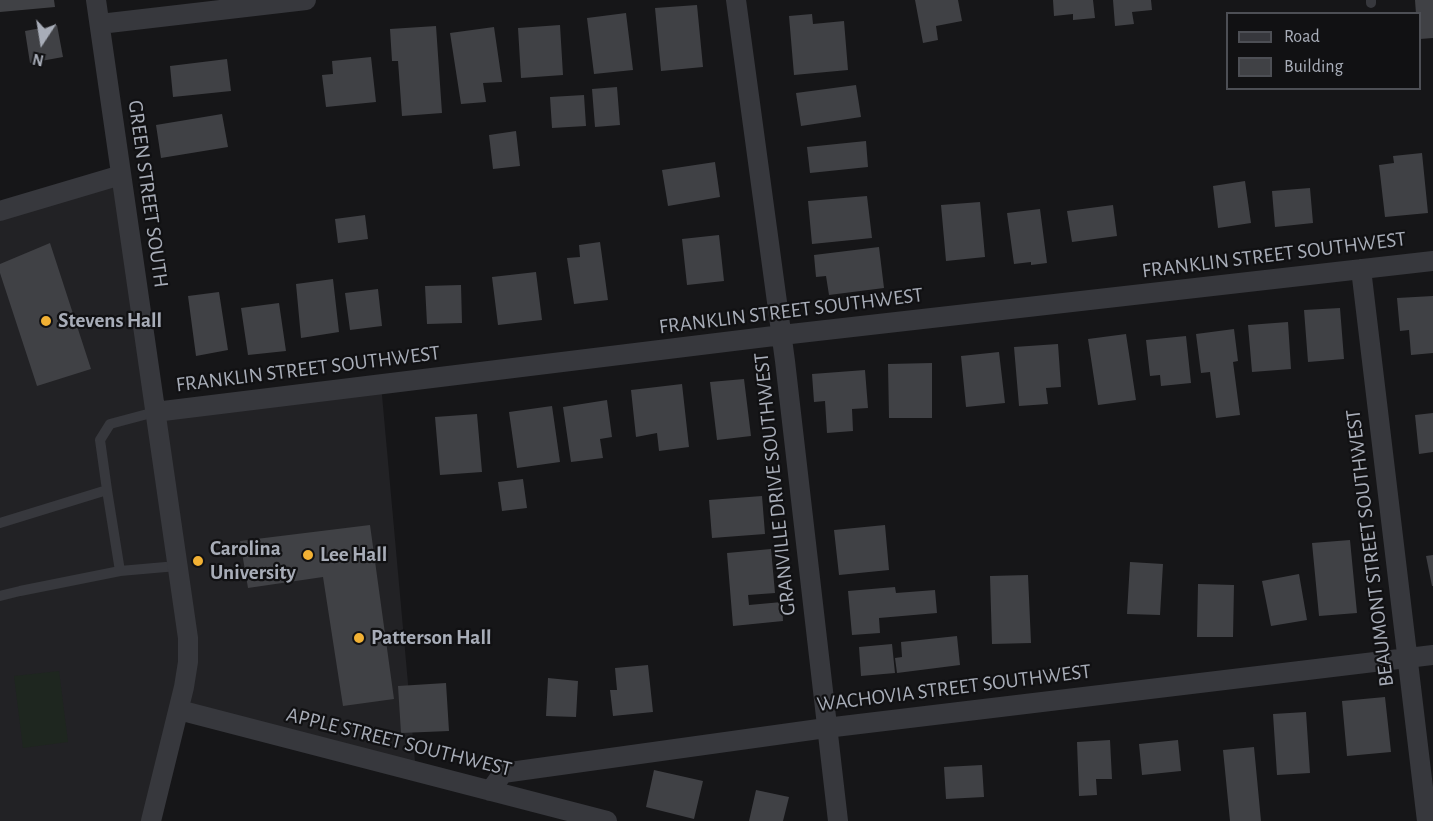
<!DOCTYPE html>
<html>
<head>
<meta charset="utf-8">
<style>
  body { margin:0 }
  #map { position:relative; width:1433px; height:821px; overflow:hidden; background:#161618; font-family:"Alegreya Sans",sans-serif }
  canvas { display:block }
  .legend { position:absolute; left:1226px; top:12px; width:195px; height:78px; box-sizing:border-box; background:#111113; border:2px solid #4d4f55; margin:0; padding:8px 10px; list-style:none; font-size:18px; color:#a8adb8 }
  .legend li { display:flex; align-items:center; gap:12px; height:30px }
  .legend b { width:30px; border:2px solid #4d4f55 }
  .north { position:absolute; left:12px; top:12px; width:60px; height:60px; -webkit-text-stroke:4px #111113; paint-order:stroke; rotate:192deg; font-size:16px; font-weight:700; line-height:24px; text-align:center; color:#a8adb8 }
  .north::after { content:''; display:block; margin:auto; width:21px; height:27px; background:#a8adb8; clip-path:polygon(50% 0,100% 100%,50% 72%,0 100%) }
</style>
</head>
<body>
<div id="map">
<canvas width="1433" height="821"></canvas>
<ul class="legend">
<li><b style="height:8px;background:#37383d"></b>Road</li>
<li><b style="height:16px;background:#404145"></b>Building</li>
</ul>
<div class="north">N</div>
</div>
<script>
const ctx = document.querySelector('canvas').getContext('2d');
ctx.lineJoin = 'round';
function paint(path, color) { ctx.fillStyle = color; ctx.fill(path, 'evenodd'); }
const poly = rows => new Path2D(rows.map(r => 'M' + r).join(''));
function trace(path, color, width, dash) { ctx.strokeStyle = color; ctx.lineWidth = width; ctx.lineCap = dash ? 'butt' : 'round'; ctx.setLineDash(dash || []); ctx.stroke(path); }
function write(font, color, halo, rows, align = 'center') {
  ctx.font = font + ' "Alegreya Sans",sans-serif'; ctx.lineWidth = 4.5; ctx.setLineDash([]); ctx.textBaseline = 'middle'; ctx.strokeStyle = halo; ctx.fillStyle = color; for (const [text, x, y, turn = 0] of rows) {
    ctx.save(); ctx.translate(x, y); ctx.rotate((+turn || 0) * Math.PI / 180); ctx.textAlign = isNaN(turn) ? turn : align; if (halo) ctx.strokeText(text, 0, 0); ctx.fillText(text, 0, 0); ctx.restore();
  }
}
const built = poly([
  [121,175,155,411,381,384,416,772,179,710,151,821,0,821,0,211]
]);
const green = poly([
  [59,671,68,742,23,748,14,676]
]);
const building = poly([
  [0,0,54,0,55,7,0,12],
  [915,0,958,0,962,21,936,26,938,40,923,43],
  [1053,0,1093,0,1095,18,1073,20,1073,14,1054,16],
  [1113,0,1151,0,1152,10,1132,12,1134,24,1115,26],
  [1415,0,1433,0,1433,38,1420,39,1420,14,1416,14],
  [697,5,703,67,661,71,655,8],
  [626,13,633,70,594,74,587,18],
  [812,14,813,24,844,21,848,70,794,75,789,16],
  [57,25,63,57,30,63,25,31],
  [560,25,563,75,521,78,518,28],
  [436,26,442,113,402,116,398,61,392,61,390,29],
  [494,27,502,82,483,83,486,102,461,104,450,33],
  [371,57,376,102,326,107,322,75,333,74,332,61],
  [227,59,231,91,173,97,170,66],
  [856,85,861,117,801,126,796,93],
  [617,87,620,125,595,127,592,89],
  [584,95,586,126,552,128,550,97],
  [222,114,228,147,161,158,156,125],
  [516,131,520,166,493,169,489,135],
  [866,141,868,167,810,173,807,147],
  [1422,153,1428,213,1385,217,1379,165,1394,163,1393,156],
  [715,162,720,197,668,206,662,170],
  [1245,181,1251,223,1218,228,1213,186],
  [1310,188,1313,223,1275,227,1272,191],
  [867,196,872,238,812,244,808,201],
  [980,202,985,257,946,261,941,205],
  [1113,205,1117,236,1072,242,1067,211],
  [1040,209,1047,263,1031,265,1031,262,1014,264,1007,213],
  [365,215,368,239,338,243,335,219],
  [719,235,724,281,687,285,682,239],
  [600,242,608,300,574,304,567,258,580,257,579,245],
  [50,243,91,369,37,386,0,273,0,264],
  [879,247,884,288,829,295,826,276,816,277,814,255],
  [536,272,542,320,498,325,492,277],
  [333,279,339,332,301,338,296,284],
  [461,285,462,323,427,324,425,286],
  [378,289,382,326,350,330,345,293],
  [219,292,228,350,196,356,188,296],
  [1433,296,1433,353,1411,355,1409,330,1400,331,1397,298],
  [279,303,286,351,248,355,241,308],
  [1340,308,1344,359,1308,362,1304,310],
  [1288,322,1291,369,1252,372,1248,325],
  [1234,329,1238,361,1233,362,1240,415,1216,418,1210,372,1201,373,1196,334],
  [1126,334,1136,400,1098,405,1088,339],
  [1186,336,1191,383,1161,386,1160,375,1150,376,1146,340],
  [1058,344,1061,387,1046,388,1048,404,1019,406,1014,347],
  [999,352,1005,403,966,407,961,356],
  [932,363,932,418,889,418,888,364],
  [865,370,868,408,852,409,853,431,827,433,825,401,814,402,812,374],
  [744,379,751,436,717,440,710,382],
  [682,384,689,447,659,451,657,433,636,437,631,390],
  [607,400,612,437,600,439,603,458,571,462,563,407],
  [552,406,560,462,517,468,509,412],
  [1433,413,1433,452,1419,454,1415,415],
  [477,414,482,472,440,475,435,417],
  [523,479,527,508,502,511,498,482],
  [762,496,765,534,712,538,709,500],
  [370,525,394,699,343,706,323,577,248,588,240,541],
  [885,525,889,570,839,575,834,530],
  [1350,540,1357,613,1319,616,1312,543],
  [771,549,775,593,748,595,749,605,782,602,783,621,733,626,727,553],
  [1433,555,1433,586,1432,586,1426,556],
  [1130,562,1163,564,1160,615,1127,614],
  [1299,574,1307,620,1271,626,1262,581],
  [1028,575,1031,643,992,644,990,576],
  [1198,584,1234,585,1233,637,1197,637],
  [895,587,896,593,935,590,937,613,879,618,880,633,852,635,848,591],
  [957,636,960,665,897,673,895,658,902,657,901,642],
  [892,644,895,673,861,676,859,647],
  [648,665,653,712,613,716,610,690,617,690,615,668],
  [548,678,578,681,576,717,546,716],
  [446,683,449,731,401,733,398,686],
  [1385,697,1391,752,1347,756,1342,701],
  [1306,712,1310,773,1277,775,1273,714],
  [1110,740,1112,779,1096,779,1097,795,1079,796,1077,742],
  [1178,740,1181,771,1142,775,1139,744],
  [1254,747,1261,821,1230,821,1223,750],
  [982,765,984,797,946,799,944,767],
  [654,770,703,781,694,819,646,807],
  [756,790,789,797,783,821,749,821]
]);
const lane = poly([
  [1371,0,1371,3],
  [107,490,100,440,110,424,155,412],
  [0,523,107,490,120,571],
  [0,596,20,591,120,571,177,566]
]);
const street = poly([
  [96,0,188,638,188,662,184,687,151,821],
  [736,0,785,361,838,821],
  [100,24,306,0],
  [0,211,121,175],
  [1361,269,1427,821],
  [155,412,782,335,1433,261],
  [179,710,607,821],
  [490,791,503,773,826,728,1433,655]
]);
const markers = [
  [46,321,6,"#f2b134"],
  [308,555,6,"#f2b134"],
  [198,561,6,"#f2b134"],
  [359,638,6,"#f2b134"]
];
const streetNames = [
  ["GREEN STREET SOUTH",148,194,82],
  ["FRANKLIN STREET SOUTHWEST",1274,255,-7],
  ["FRANKLIN STREET SOUTHWEST",791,311,-7],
  ["FRANKLIN STREET SOUTHWEST",308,369,-7],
  ["GRANVILLE DRIVE SOUTHWEST",775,484,-96],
  ["BEAUMONT STREET SOUTHWEST",1370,548,-97],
  ["WACHOVIA STREET SOUTHWEST",954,688,-7],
  ["APPLE STREET SOUTHWEST",399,742,14]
];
const poiNames = [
  ["Stevens Hall",58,321],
  ["Carolina",210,549],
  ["University",210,573],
  ["Lee Hall",320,555],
  ["Patterson Hall",371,638]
];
paint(built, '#222225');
paint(green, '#1e261f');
paint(building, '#404145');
trace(lane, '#37383d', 10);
trace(street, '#37383d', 20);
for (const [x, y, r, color] of markers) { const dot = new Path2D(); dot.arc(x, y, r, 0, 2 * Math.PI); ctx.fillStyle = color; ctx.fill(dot); trace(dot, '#111113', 2); }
write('21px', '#a8adb8', '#111113', streetNames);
write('bold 21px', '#a8adb8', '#111113', poiNames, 'left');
</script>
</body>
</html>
